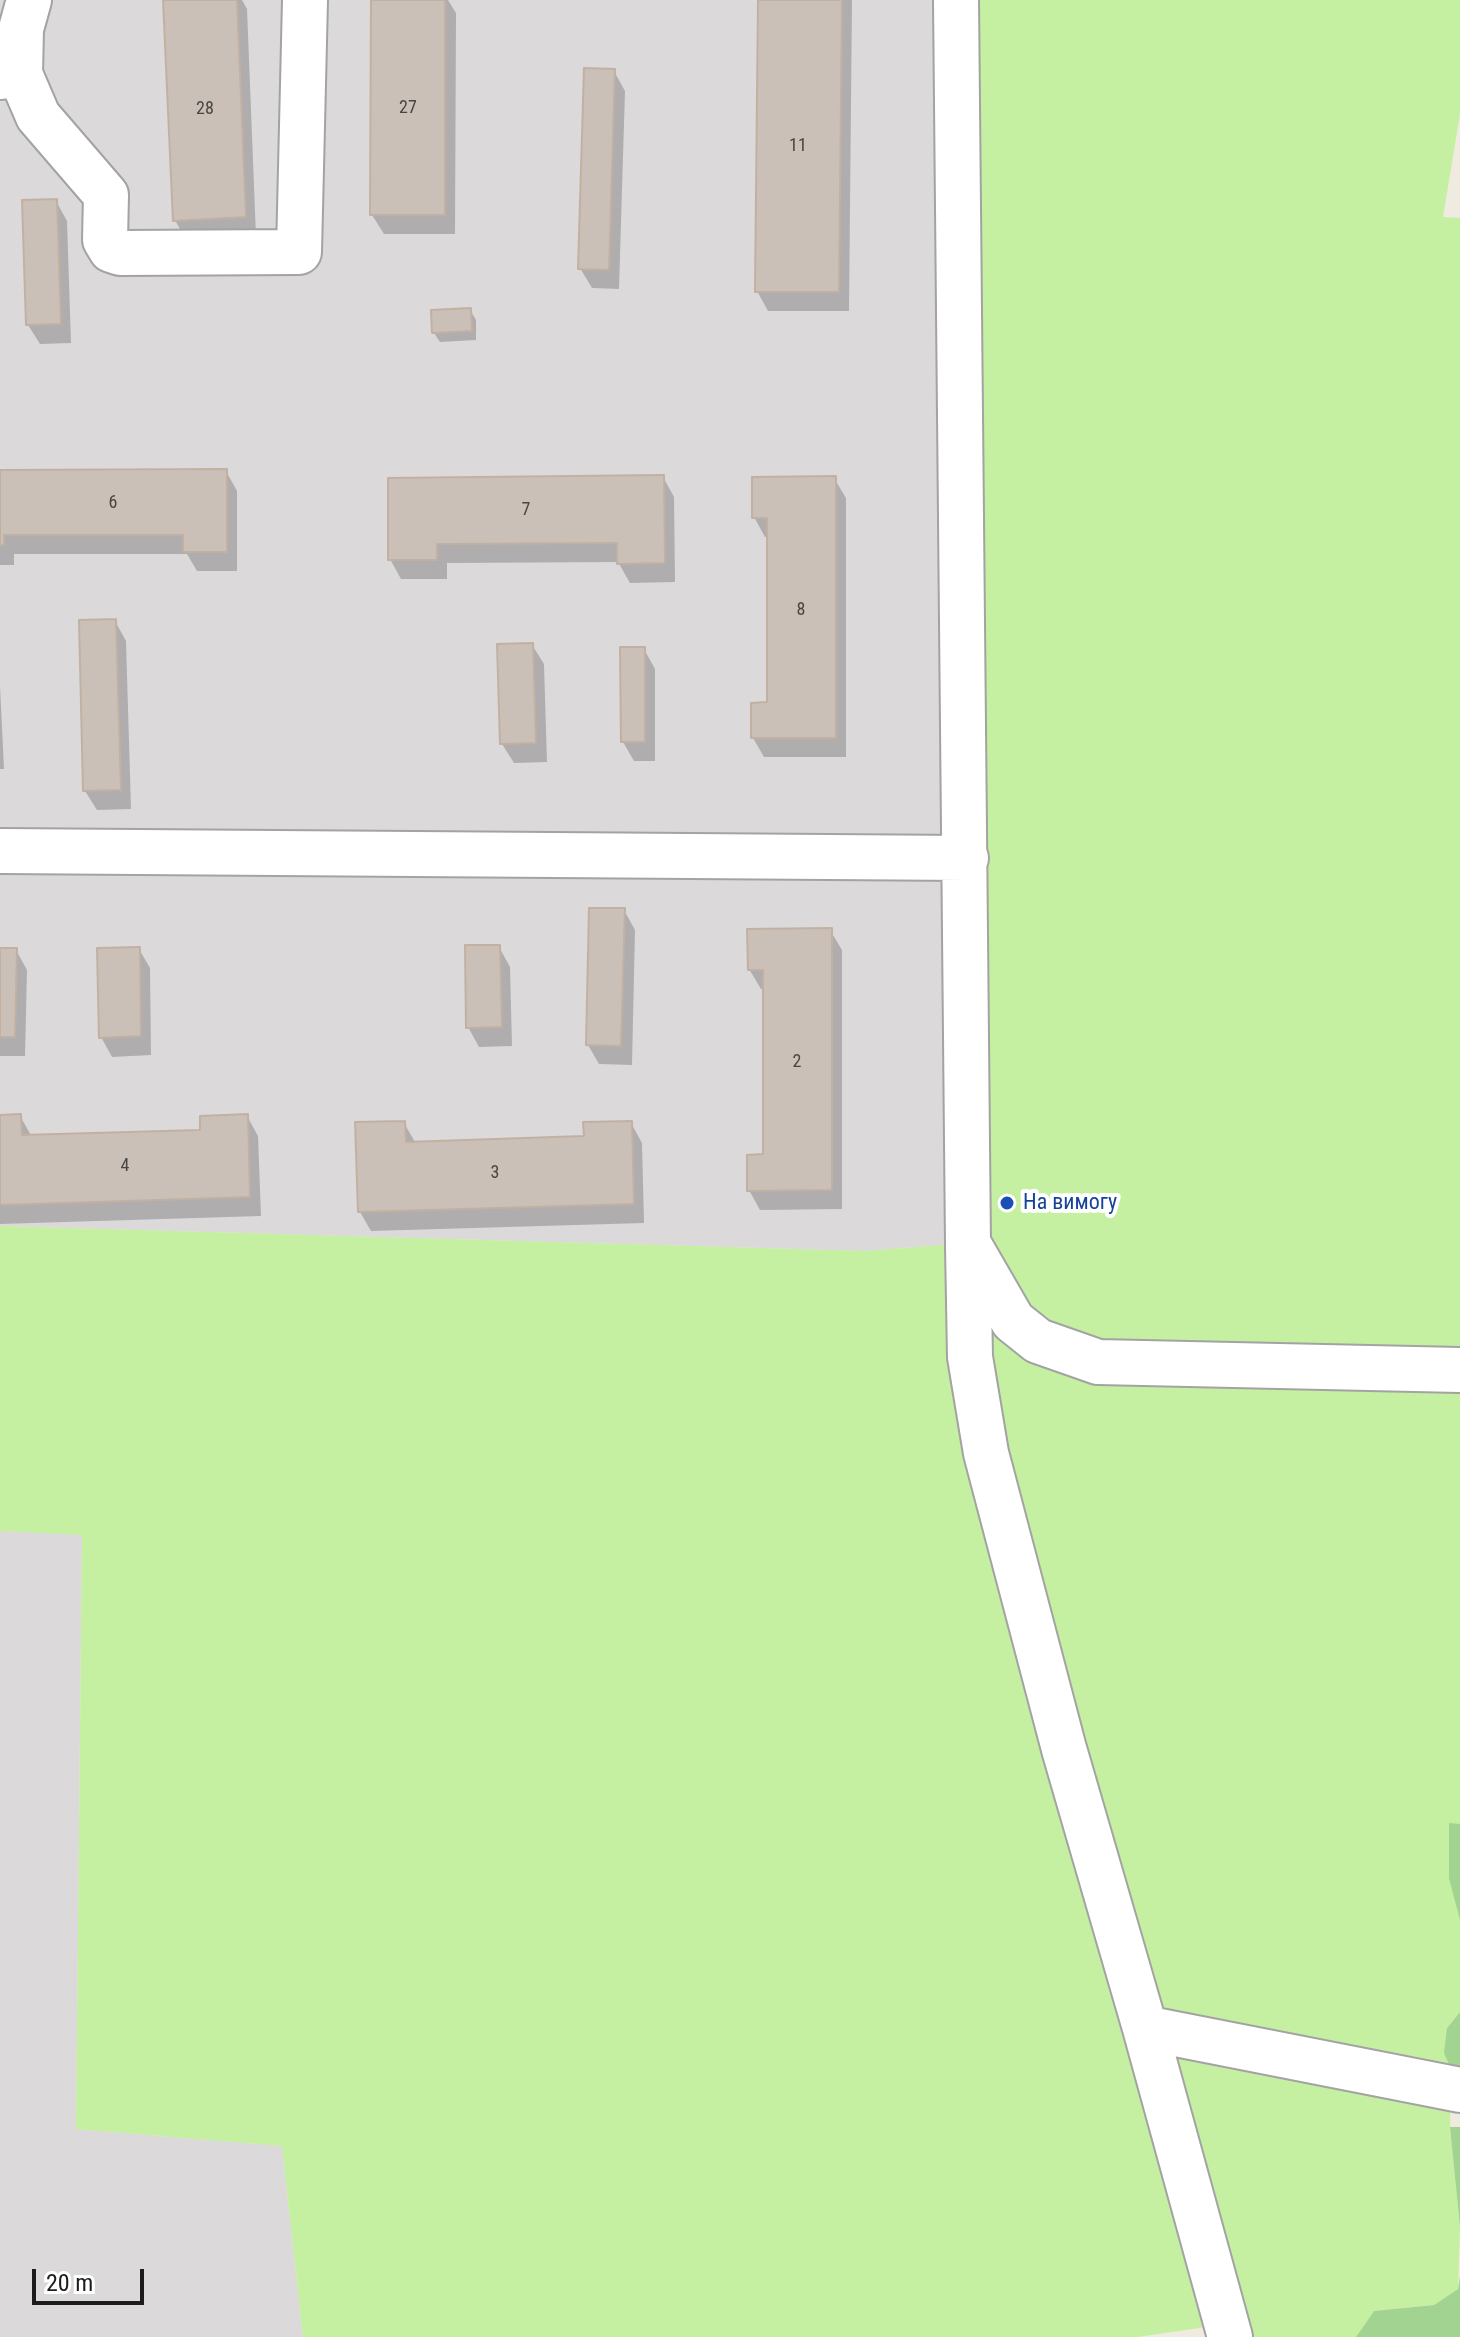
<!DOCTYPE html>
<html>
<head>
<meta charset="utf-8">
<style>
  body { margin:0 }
  #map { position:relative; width:1460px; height:2337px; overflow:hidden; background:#efebe1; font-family:"Roboto Condensed",sans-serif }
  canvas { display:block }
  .scale { position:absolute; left:32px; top:2269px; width:112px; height:36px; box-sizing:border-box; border:4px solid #1c1c1c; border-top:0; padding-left:10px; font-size:24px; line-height:28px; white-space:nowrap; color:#1c1c1c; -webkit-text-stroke:6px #fff; paint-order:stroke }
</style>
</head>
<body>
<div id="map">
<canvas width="1460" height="2337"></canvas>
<div class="scale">20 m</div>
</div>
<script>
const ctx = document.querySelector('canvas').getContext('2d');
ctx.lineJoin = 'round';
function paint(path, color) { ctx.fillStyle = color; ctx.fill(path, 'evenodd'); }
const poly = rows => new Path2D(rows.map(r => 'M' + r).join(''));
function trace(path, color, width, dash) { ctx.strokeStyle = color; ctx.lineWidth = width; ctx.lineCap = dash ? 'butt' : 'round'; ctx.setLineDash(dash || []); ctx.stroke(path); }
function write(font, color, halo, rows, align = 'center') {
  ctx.font = font + ' "Roboto Condensed",sans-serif'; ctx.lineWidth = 8; ctx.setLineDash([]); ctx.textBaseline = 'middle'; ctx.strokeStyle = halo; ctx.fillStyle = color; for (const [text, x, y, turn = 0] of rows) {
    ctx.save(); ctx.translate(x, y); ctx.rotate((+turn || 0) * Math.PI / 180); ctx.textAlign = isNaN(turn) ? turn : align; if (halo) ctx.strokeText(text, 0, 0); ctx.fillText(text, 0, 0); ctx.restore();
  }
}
const residential = poly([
  [0,0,955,0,968,1243,865,1251,0,1226],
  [0,1531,82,1534,76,2129,282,2146,303,2337,0,2337]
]);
const grass = poly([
  [956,0,1460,0,1460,114,1443,217,1460,218,1460,2012,1447,2028,1451,2069,1450,2127,1460,2227,1458,2289,1434,2305,1374,2311,1356,2337,1230,2337,1226,2324,1138,2337,303,2337,282,2146,76,2129,82,1535,0,1531,0,1226,865,1251,968,1243]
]);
const forest = poly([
  [1449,1823,1460,1824,1460,1920,1449,1878],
  [1460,2012,1460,2071,1451,2069,1444,2053,1447,2028],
  [1450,2127,1460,2127,1460,2227],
  [1460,2276,1460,2337,1356,2337,1374,2311,1434,2305,1458,2289]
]);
const shadow = poly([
  [165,0,242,0,247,9,256,236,186,240,175,220],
  [373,0,448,0,456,13,455,234,384,234,372,215],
  [760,0,852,0,849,311,768,311,757,291],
  [614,71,625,91,619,289,592,288,580,268],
  [56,201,67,221,71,343,40,344,28,325],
  [470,310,476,320,476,340,440,342,434,333],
  [226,471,237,491,237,571,197,571,187,554,14,554,14,565,0,565,0,472],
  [663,477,674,497,675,582,630,583,618,562,447,563,447,579,401,579,390,559,390,480],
  [834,478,846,498,846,757,764,757,753,738,769,704,769,537,765,537,754,517],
  [115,621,126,641,131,809,97,810,85,791],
  [532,645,544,664,547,762,514,763,502,744],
  [644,649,655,669,655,761,634,761,623,742],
  [0,686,4,769,0,769],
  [624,910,635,930,632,1065,599,1064,588,1045],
  [830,930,842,950,842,1209,760,1210,749,1190,765,1156,765,989,761,989,749,969],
  [499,947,510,967,512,1046,479,1047,468,1027],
  [139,949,150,968,151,1055,112,1057,101,1037],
  [0,950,16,950,27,970,25,1056,0,1056],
  [20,1116,32,1137,202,1132,247,1116,258,1136,261,1216,0,1224,0,1117],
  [404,1123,415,1142,586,1138,631,1123,642,1143,644,1223,371,1231,360,1212]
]);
const building = poly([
  [163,0,237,0,246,217,173,221,163,0],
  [371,0,445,0,445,215,370,215,371,0],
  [758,0,842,0,839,292,755,292,758,0],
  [584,68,615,69,609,270,578,269,584,68],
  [57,199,61,324,26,325,22,200,57,199],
  [471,308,472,331,432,333,431,310,471,308],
  [227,469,227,552,183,552,183,535,4,535,4,545,0,545,0,470,227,469],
  [664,475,665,563,617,564,617,543,437,544,437,560,388,560,388,478,664,475],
  [836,476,836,738,751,738,751,703,767,702,767,518,752,518,752,477,836,476],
  [116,619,121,790,83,791,79,620,116,619],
  [533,643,536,743,500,744,497,644,533,643],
  [620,647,645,647,645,742,621,742,620,647],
  [589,908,625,908,621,1046,586,1045,589,908],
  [832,928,832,1190,747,1191,747,1155,763,1154,763,970,748,970,747,929,832,928],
  [465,945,500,945,502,1027,466,1028,465,945],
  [140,947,141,1036,99,1038,97,948,140,947],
  [0,948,17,948,15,1037,0,1037,0,948],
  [21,1114,22,1135,200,1130,200,1116,248,1114,250,1197,0,1205,0,1115,21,1114],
  [405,1121,406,1142,584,1136,583,1122,632,1121,634,1204,358,1212,355,1122,405,1121]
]);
const minor = poly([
  [956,0,968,1243,1013,1321,1038,1341,1098,1362,1460,1370],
  [20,74,38,116,106,195,105,240,111,250,120,253,299,252,305,0],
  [0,77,20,74,21,29,29,0],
  [0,851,966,858],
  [968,1246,970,1357,986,1453,1064,1749,1145,2028,1230,2337],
  [1145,2028,1460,2090]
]);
const markers = [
  [1007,1203,8,"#1a4fb4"]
];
const numberNames = [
  ["27",408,108],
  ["28",205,109],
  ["11",798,146],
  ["6",113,503],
  ["7",526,510],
  ["8",801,610],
  ["2",797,1062],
  ["4",125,1166],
  ["3",495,1173]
];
const transitNames = [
  ["На вимогу",1023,1203]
];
paint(residential, '#dbd9d9');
paint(grass, '#c5efa1');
paint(forest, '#a3d391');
paint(shadow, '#0003');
paint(building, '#cbc0b7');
trace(building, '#c2b1a2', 2);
trace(minor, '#a3a3a3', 48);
trace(minor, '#fff', 44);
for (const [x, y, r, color] of markers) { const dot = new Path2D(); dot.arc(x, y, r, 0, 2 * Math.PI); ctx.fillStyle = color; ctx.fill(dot); trace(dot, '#fff', 3); }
write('18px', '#484543', null, numberNames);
write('22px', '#164399', '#fff', transitNames, 'left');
</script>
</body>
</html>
